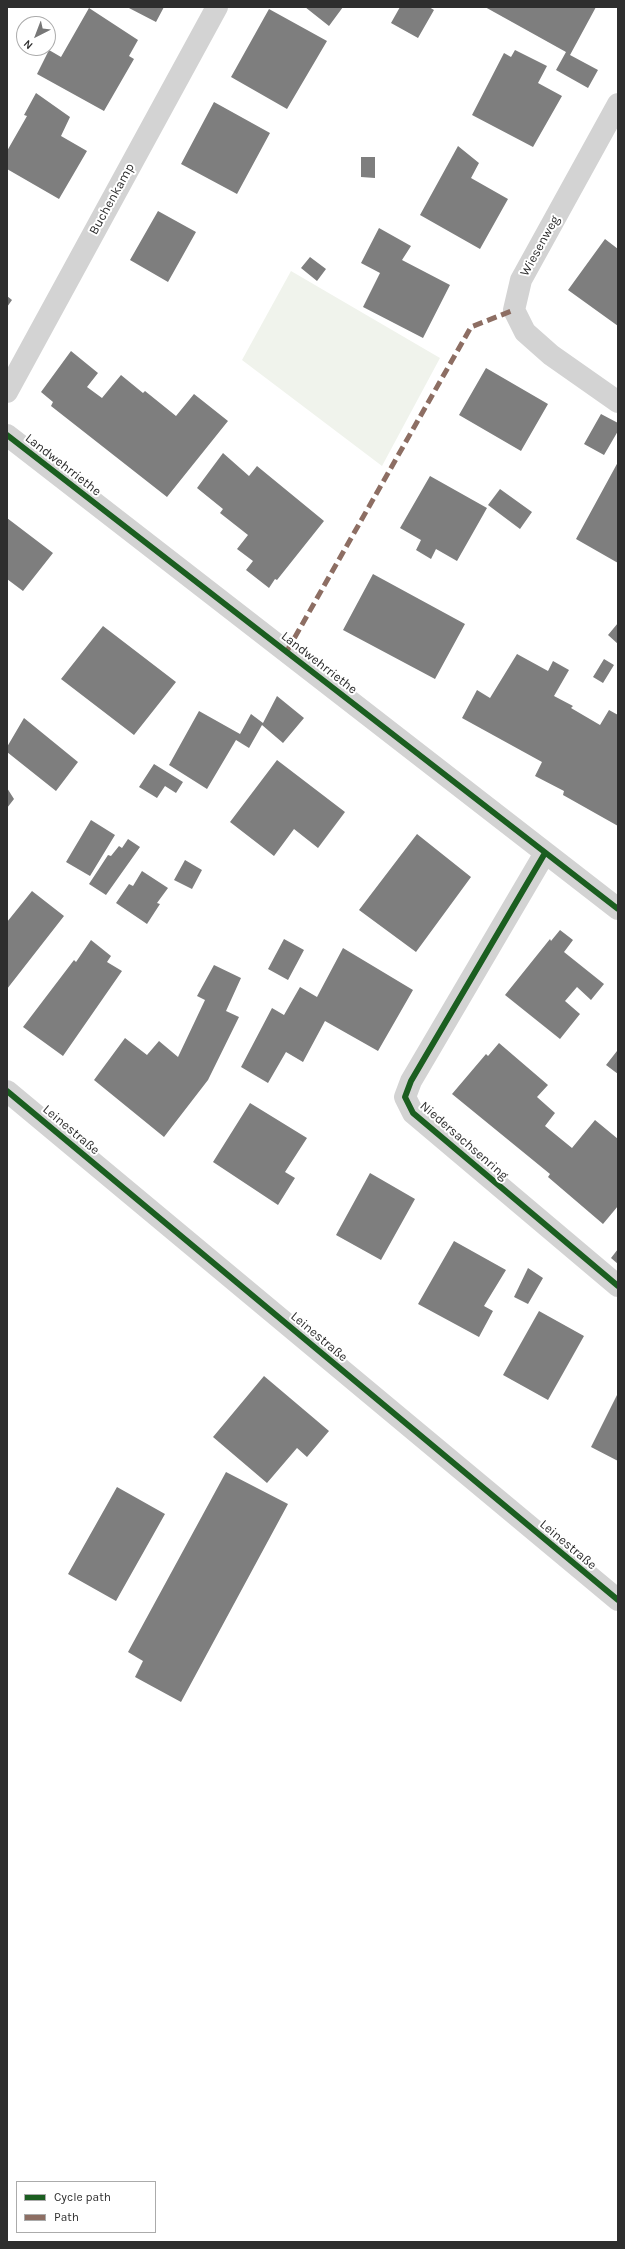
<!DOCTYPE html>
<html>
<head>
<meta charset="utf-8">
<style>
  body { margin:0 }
  #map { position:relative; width:625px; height:2249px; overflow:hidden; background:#fff; font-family:Karla,sans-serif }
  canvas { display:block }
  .frame { position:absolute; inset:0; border:8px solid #2e2e2e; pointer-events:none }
  .legend { position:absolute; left:16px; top:2181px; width:140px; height:52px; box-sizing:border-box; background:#fff; border:1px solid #ababab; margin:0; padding:5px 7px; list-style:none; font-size:12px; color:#2e2e2e }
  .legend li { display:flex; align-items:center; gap:8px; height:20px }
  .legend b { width:20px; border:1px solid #ababab }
  .north { position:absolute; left:16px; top:16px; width:40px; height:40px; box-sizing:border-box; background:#fff; border:1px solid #ababab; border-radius:50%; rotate:222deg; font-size:11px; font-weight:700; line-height:16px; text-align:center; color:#2e2e2e }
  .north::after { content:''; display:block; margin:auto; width:14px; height:18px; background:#777; clip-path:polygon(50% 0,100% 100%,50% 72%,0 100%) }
</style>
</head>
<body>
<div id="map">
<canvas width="625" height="2249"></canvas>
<div class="frame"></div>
<ul class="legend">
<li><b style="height:5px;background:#1b5e20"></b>Cycle path</li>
<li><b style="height:5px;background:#8d6e63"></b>Path</li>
</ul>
<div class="north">N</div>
</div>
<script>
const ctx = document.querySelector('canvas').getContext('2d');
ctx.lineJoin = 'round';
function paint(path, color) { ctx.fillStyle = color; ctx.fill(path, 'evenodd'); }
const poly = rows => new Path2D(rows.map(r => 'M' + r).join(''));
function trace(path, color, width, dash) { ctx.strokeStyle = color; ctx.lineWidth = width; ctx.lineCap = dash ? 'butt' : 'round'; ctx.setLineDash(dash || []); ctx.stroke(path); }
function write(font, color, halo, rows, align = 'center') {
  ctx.font = font + ' Karla,sans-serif'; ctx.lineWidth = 4; ctx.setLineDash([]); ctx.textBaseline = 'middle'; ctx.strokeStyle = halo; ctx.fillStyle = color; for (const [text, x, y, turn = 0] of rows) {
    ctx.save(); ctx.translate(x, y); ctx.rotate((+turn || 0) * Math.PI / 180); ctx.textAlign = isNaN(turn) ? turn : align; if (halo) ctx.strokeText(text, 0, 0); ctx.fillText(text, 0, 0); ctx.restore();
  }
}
const green = poly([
  [291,271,440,358,382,466,242,360]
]);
const building = poly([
  [127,7,164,7,156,22],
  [305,7,343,7,329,26],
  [400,7,429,7,434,10,418,38,391,23],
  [485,7,596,7,570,55,598,70,588,88,556,70,566,52],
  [89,8,138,40,129,56,134,59,104,111,37,74,49,50,61,57],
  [269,9,327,41,287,109,231,77],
  [515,50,547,66,538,83,562,96,533,147,472,115,504,53,511,57],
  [36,93,70,117,61,136,87,151,59,199,7,169,7,151,27,116,24,115],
  [214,102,270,133,237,194,181,164],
  [458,146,479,163,471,178,508,199,480,249,420,215],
  [361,157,375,157,375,178,361,177],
  [158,211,196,232,168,282,130,260],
  [379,228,411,246,402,260,450,285,423,338,363,307,380,273,361,263],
  [605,239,618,249,618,326,568,290],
  [310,257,326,269,317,281,301,268],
  [7,296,12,300,7,307],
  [71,351,98,373,87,387,102,398,121,375,143,393,145,391,176,416,194,394,228,421,167,497,51,406,53,402,41,392],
  [486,368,548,404,521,451,459,415],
  [601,414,618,423,618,431,604,455,584,444],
  [223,453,249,476,257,466,324,521,277,580,275,579,269,588,246,570,253,561,237,549,248,535,220,513,223,509,197,488],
  [618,462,618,563,576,539],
  [430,476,487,508,457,561,436,549,431,559,416,550,421,540,400,528],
  [500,489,532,512,520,529,488,505],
  [7,518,53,553,23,591,7,579],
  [373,574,465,624,435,679,343,630],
  [618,623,618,644,608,635],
  [103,626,176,682,134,735,61,679],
  [517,654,548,671,553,661,569,670,554,696,573,706,571,708,600,725,609,710,618,715,618,826,563,795,564,791,535,776,542,762,462,718,477,690,490,698],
  [604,659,614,665,603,683,593,677],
  [277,696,304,718,283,743,262,725,249,748,236,740,207,789,169,765,199,711,240,734,251,714,263,723],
  [24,718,78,762,56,791,7,752,7,747],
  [277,760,345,812,318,848,294,829,274,856,230,822],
  [154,764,183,782,176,793,165,786,157,798,139,787],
  [7,788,14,799,7,808],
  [91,820,115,835,90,876,66,862],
  [417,834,471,877,416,952,359,910],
  [128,839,140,847,106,895,89,884,108,855,111,856,119,846,122,848],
  [185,860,202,870,192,889,174,880],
  [142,871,168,888,157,903,160,904,147,924,116,903,129,884,133,886],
  [32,891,64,916,7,989,7,922],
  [560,930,573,940,564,952,604,984,591,1000,577,987,565,1001,580,1014,560,1039,505,995,550,939,551,941],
  [284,939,304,950,288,980,268,969],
  [91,940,111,956,107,962,122,971,63,1056,23,1027,74,960,76,962],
  [343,948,413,990,378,1051,325,1021,303,1062,286,1052,268,1083,241,1067,272,1008,284,1015,300,987,317,997],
  [214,965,241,978,226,1011,239,1017,208,1080,164,1137,94,1080,125,1038,147,1055,159,1041,178,1057,205,1000,197,996],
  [499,1043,548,1085,537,1097,555,1113,545,1126,572,1148,595,1120,618,1139,618,1206,603,1224,548,1177,550,1174,452,1094,486,1054,488,1056],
  [617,1051,618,1052,618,1074,606,1065],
  [250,1103,307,1138,285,1172,295,1178,278,1205,213,1162],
  [370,1173,415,1199,381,1260,336,1235],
  [454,1241,506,1270,484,1306,493,1311,479,1337,418,1304],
  [618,1249,618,1264,611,1258],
  [528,1268,543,1278,528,1304,514,1297],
  [539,1311,584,1336,548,1400,503,1375],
  [264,1376,329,1431,307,1457,297,1448,267,1483,213,1437],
  [618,1393,618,1461,591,1447],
  [226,1472,288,1504,181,1702,135,1677,143,1661,128,1652],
  [117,1487,165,1514,116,1601,68,1574]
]);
const minor = poly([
  [618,104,521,280,514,310,525,332,551,355,618,402],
  [7,392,217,7],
  [7,435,618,909],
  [545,853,411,1081,405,1097,413,1113,618,1286]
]);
const tertiary = poly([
  [7,1091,618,1600]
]);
const quiet = poly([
  [287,651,471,327,514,310]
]);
const cycleway = poly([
  [7,435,618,909],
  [545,853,411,1081,405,1097,413,1113,618,1286],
  [7,1091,618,1600]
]);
const streetNames = [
  ["Buchenkamp",112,199,-61],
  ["Wiesenweg",540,246,-61],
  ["Landwehrriethe",63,465,38],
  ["Landwehrriethe",319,663,38],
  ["Leinestraße",71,1130,40],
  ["Niedersachsenring",464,1141,41],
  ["Leinestraße",319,1337,40],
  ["Leinestraße",568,1545,40]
];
paint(green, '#f0f3ec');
paint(building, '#7e7e7e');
trace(minor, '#d3d3d3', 22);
trace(tertiary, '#d3d3d3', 22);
trace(quiet, '#8d6e63', 5, [10, 5]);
trace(cycleway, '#1b5e20', 6);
write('13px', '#2e2e2e', '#fff', streetNames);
</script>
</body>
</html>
